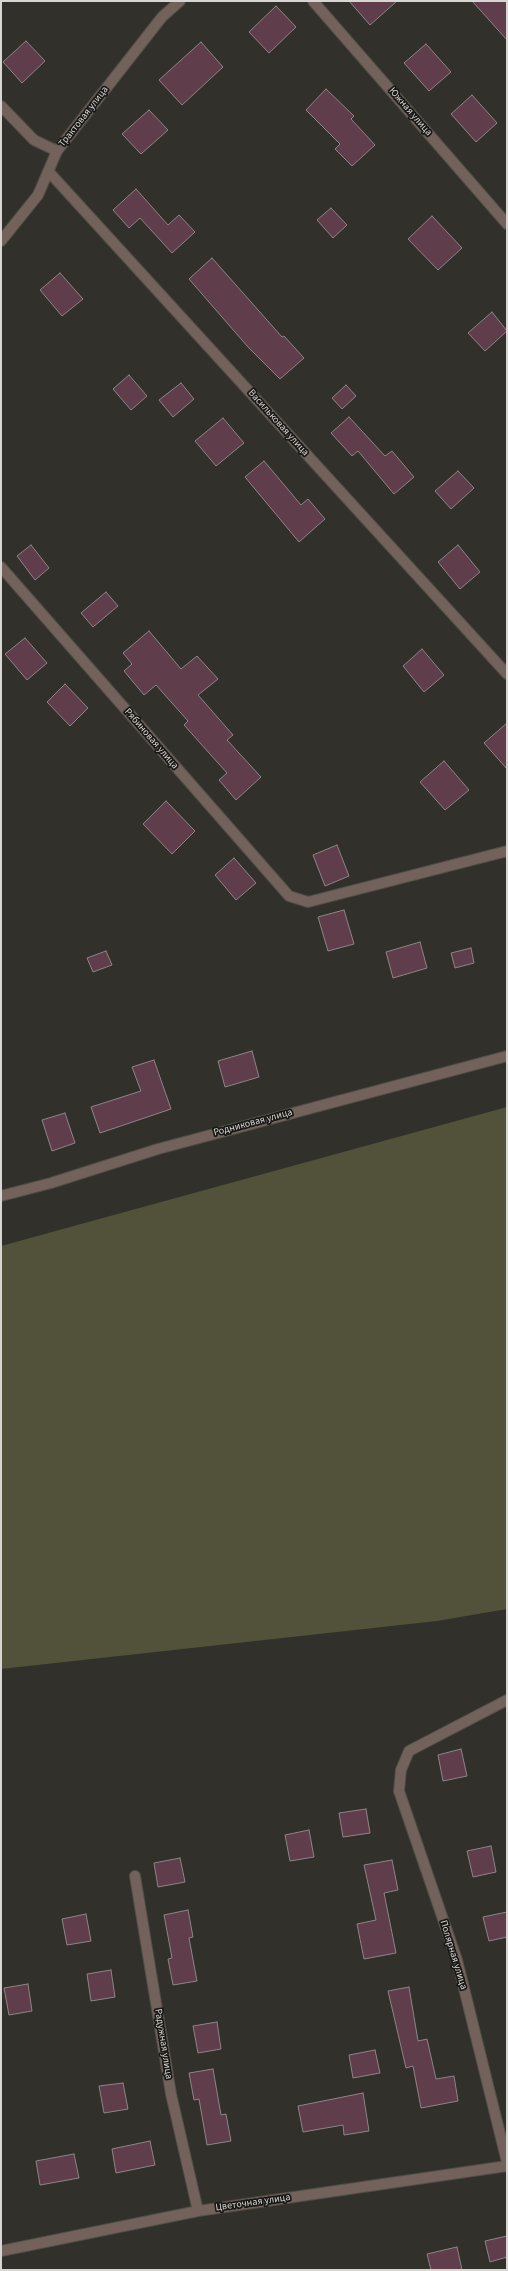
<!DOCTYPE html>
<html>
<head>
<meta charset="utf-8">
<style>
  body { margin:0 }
  #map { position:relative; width:508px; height:2271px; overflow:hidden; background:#32302a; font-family:"Source Sans 3",sans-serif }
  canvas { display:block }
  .frame { position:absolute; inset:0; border:2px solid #d7d6d2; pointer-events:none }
</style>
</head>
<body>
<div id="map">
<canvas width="508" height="2271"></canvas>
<div class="frame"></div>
</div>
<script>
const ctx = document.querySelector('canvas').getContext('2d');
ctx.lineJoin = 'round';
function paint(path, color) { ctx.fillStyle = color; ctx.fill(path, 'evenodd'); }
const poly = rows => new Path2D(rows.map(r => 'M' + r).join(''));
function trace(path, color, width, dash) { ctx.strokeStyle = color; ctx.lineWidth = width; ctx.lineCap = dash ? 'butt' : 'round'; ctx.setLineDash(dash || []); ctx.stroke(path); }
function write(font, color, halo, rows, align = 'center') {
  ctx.font = font + ' "Source Sans 3",sans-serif'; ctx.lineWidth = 3.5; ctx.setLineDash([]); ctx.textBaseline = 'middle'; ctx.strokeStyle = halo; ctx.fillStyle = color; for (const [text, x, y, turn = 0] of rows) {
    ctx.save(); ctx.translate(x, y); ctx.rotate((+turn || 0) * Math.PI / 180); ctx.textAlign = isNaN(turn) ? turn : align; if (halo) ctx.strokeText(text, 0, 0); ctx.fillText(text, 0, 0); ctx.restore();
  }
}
const green = poly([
  [507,1107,507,1609,437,1621,1,1669,1,1246]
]);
const building = poly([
  [349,1,397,1,370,25,349,1],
  [472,1,507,1,507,40,472,1],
  [276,6,296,27,269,53,249,32,276,6],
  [26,41,45,61,22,83,3,62,26,41],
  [201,42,223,67,182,105,159,80,201,42],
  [426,44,451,72,429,91,404,63,426,44],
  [326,89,354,116,351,119,375,145,352,166,335,149,340,144,306,110,326,89],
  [472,95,497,123,476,142,451,114,472,95],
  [149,110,168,130,141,154,122,134,149,110],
  [136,189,168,225,179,215,195,232,172,253,140,218,129,228,113,210,136,189],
  [331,208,347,225,333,238,317,220,331,208],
  [432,216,462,248,438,270,408,239,432,216],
  [212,258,282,337,284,336,304,358,280,379,248,347,189,279,212,258],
  [60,273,83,299,62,316,40,290,60,273],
  [492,312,507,331,485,351,468,333,492,312],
  [129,375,147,396,131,410,113,389,129,375],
  [181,383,194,399,173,417,159,400,181,383],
  [346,385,356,396,342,409,332,398,346,385],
  [349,417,385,456,392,451,414,477,394,494,358,451,352,456,331,433,349,417],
  [223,418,244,443,216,466,195,441,223,418],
  [264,461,301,505,308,499,325,519,299,542,245,477,264,461],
  [458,471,474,488,451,509,435,491,458,471],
  [31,545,49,568,35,580,17,556,31,545],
  [458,545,480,572,460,589,438,562,458,545],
  [106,592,118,606,93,627,81,613,106,592],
  [149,631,181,669,197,656,218,679,198,695,233,735,227,740,261,777,236,800,219,780,227,773,184,725,188,721,156,685,144,695,124,671,132,664,123,653,149,631],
  [25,638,47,663,27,680,5,654,25,638],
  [422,649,444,675,424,692,403,666,422,649],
  [65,684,88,708,70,726,47,702,65,684],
  [507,723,507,769,484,743,507,723],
  [444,761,469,790,445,810,420,782,444,761],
  [166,801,195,831,172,854,143,824,166,801],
  [337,845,349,876,325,886,313,855,337,845],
  [234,858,256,883,236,900,215,875,234,858],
  [344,910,354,944,328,951,318,917,344,910],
  [420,942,427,968,393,978,386,952,420,942],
  [471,948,474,963,455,968,451,953,471,948],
  [106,951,112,965,93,972,87,958,106,951],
  [252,1051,259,1077,225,1087,218,1061,252,1051],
  [154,1060,171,1109,100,1133,91,1107,141,1091,132,1067,154,1060],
  [65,1113,75,1143,52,1151,42,1120,65,1113],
  [461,1749,467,1776,443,1781,438,1755,461,1749],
  [366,1809,370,1833,343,1837,339,1813,366,1809],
  [309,1830,314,1857,290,1861,285,1835,309,1830],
  [491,1846,496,1872,473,1877,467,1851,491,1846],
  [180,1858,185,1882,158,1887,154,1863,180,1858],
  [392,1860,398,1890,384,1893,396,1953,364,1959,357,1924,376,1920,364,1865,392,1860],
  [188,1910,193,1937,189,1938,197,1981,173,1985,168,1959,172,1958,164,1915,188,1910],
  [507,1912,507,1937,489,1941,483,1917,507,1912],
  [86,1914,91,1941,67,1945,62,1919,86,1914],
  [111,1970,115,1997,91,2001,87,1974,111,1970],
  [28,1984,32,2011,9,2015,4,1988,28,1984],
  [409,1987,418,2041,427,2039,436,2079,454,2076,458,2101,421,2108,413,2066,406,2068,388,1991,409,1987],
  [217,2022,221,2049,198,2053,193,2026,217,2022],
  [375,2050,380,2073,353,2078,349,2055,375,2050],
  [213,2069,221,2115,226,2114,231,2141,207,2145,199,2099,194,2100,189,2073,213,2069],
  [123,2083,128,2109,104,2113,99,2086,123,2083],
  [363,2093,369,2131,344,2135,343,2125,303,2132,298,2106,363,2093],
  [150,2141,155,2165,116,2173,112,2149,150,2141],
  [74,2154,79,2178,40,2185,36,2161,74,2154],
  [507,2236,507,2257,490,2262,485,2241,507,2236],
  [457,2247,462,2270,431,2270,427,2254,457,2247]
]);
const minor = poly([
  [313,1,507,224],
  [1,106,34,140,57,151],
  [49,172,507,674],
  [1,241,38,195,57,151,162,17,180,1],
  [1,567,289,896,308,902,507,851],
  [1,1196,51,1183,158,1149,507,1056],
  [507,1700,409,1751,401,1770,399,1791,457,1960,507,2162],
  [135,1876,171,2094,198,2211],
  [1,2251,198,2211,507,2166]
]);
const streetNames = [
  ["Южная улица",410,112,49],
  ["Трактовая улица",84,117,-52],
  ["Васильковая улица",278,423,48],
  ["Рябиновая улица",151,739,49],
  ["Родниковая улица",253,1123,-15],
  ["Полярная улица",453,1955,73],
  ["Радужная улица",163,2044,81],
  ["Цветочная улица",253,2203,-8]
];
paint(green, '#515239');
paint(building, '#603d4b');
trace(building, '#8d8588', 1);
trace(minor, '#504e48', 12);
trace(minor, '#72625b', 10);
write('10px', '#d7d6d2', '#191816', streetNames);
</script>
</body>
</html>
